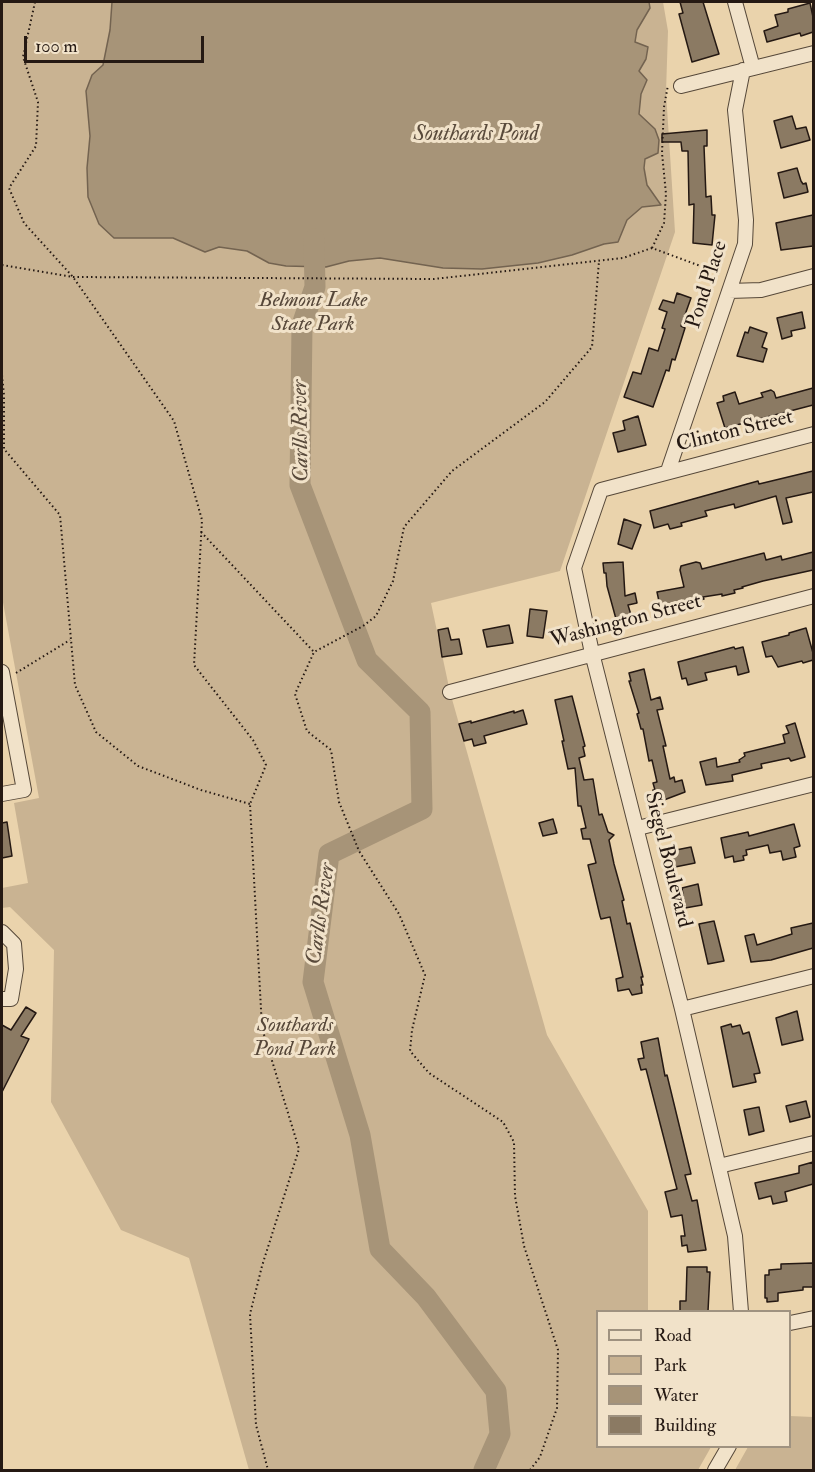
<!DOCTYPE html>
<html>
<head>
<meta charset="utf-8">
<style>
  body { margin:0 }
  #map { position:relative; width:815px; height:1472px; overflow:hidden; background:#ead3ac; font-family:"IM FELL Double Pica",serif }
  canvas { display:block }
  .frame { position:absolute; inset:0; border:3px solid #251913; pointer-events:none }
  .legend { position:absolute; left:596px; top:1310px; width:195px; height:138px; box-sizing:border-box; background:#f1e2c9; border:2px solid #9f9280; margin:0; padding:8px 10px; list-style:none; font-size:18px; color:#251913 }
  .legend li { display:flex; align-items:center; gap:12px; height:30px }
  .legend b { width:30px; border:2px solid #9f9280 }
  .scale { position:absolute; left:24px; top:36px; width:180px; height:27px; box-sizing:border-box; border:3px solid #251913; border-top:0; padding-left:8px; font-size:18px; line-height:21px; white-space:nowrap; color:#251913; -webkit-text-stroke:4px #f1e2c9; paint-order:stroke }
</style>
</head>
<body>
<div id="map">
<canvas width="815" height="1472"></canvas>
<div class="frame"></div>
<ul class="legend">
<li><b style="height:8px;background:#f1e2c9"></b>Road</li>
<li><b style="height:16px;background:#c9b392"></b>Park</li>
<li><b style="height:16px;background:#a79478"></b>Water</li>
<li><b style="height:16px;background:#8b7a63"></b>Building</li>
</ul>
<div class="scale">100 m</div>
</div>
<script>
const ctx = document.querySelector('canvas').getContext('2d');
ctx.lineJoin = 'round';
function paint(path, color) { ctx.fillStyle = color; ctx.fill(path, 'evenodd'); }
const poly = rows => new Path2D(rows.map(r => 'M' + r).join(''));
function trace(path, color, width, dash) { ctx.strokeStyle = color; ctx.lineWidth = width; ctx.lineCap = dash ? 'butt' : 'round'; ctx.setLineDash(dash || []); ctx.stroke(path); }
function write(font, color, halo, rows, align = 'center') {
  ctx.font = font + ' "IM FELL Double Pica",serif'; ctx.lineWidth = 6; ctx.setLineDash([]); ctx.textBaseline = 'middle'; ctx.strokeStyle = halo; ctx.fillStyle = color; for (const [text, x, y, turn = 0] of rows) {
    ctx.save(); ctx.translate(x, y); ctx.rotate((+turn || 0) * Math.PI / 180); ctx.textAlign = isNaN(turn) ? turn : align; if (halo) ctx.strokeText(text, 0, 0); ctx.fillText(text, 0, 0); ctx.restore();
  }
}
const green = poly([
  [2,2,663,2,668,31,666,92,675,232,560,571,431,603,450,692,547,1035,648,1211,648,1311,598,1312,598,1446,711,1447,698,1470,249,1470,189,1258,121,1230,51,1102,54,950,10,907,2,908,2,888,28,883,14,803,39,798,2,597],
  [790,1416,813,1417,813,1470,735,1470,748,1447,790,1446]
]);
const water = poly([
  [112,2,649,2,650,8,637,30,635,42,648,47,646,59,639,71,647,80,641,94,639,114,655,129,659,140,658,153,645,159,644,168,647,185,661,205,642,207,627,220,618,242,604,244,572,255,538,263,482,269,443,268,380,258,349,261,326,267,286,266,269,263,247,251,219,247,205,252,173,238,114,238,99,224,88,197,87,168,90,136,86,91,92,75,103,65,110,30,112,2]
]);
const river = poly([
  [314,239,315,287,302,325,300,485,367,660,420,712,422,809,329,854,313,982,360,1135,380,1249,426,1297,496,1391,500,1434,484,1470]
]);
const building = poly([
  [680,2,703,2,719,54,692,62,679,14,683,13,680,2],
  [810,3,813,17,813,32,801,36,800,33,767,42,764,31,778,26,775,15,788,12,788,9,810,3],
  [792,116,796,129,806,127,810,140,781,148,774,121,792,116],
  [707,130,707,146,704,146,706,197,711,196,712,215,715,215,712,245,693,243,694,204,689,205,688,151,682,151,681,142,662,142,662,134,707,130],
  [797,168,801,181,803,184,806,183,808,192,784,198,778,173,797,168],
  [813,215,813,246,781,250,776,223,813,215],
  [677,293,691,298,681,326,685,328,675,360,672,359,669,371,666,370,653,407,624,397,633,372,641,374,649,348,658,351,665,329,662,328,667,312,659,309,663,300,674,303,677,293],
  [802,312,805,328,791,331,792,336,782,339,777,318,802,312],
  [750,327,767,333,762,347,767,349,763,362,737,356,745,332,748,333,750,327],
  [813,388,813,405,725,428,717,403,724,401,723,396,735,392,739,404,763,397,761,393,771,390,774,392,776,398,813,388],
  [638,416,646,445,618,452,613,433,625,430,623,421,638,416],
  [813,471,813,492,786,498,792,522,783,524,776,496,735,508,734,504,705,511,707,516,681,523,682,526,670,529,668,524,654,528,650,511,758,481,759,484,813,471],
  [624,519,641,525,632,549,618,544,624,519],
  [813,552,813,570,763,581,742,587,743,588,734,590,735,593,722,596,722,594,703,597,704,599,669,607,669,605,660,606,657,592,684,587,680,570,681,566,696,562,700,563,702,569,764,553,766,560,781,556,782,560,813,552],
  [623,562,625,596,635,593,637,603,628,605,631,615,616,619,607,586,606,573,604,573,603,563,623,562],
  [530,609,547,611,543,638,527,636,530,609],
  [509,625,513,643,487,647,483,630,509,625],
  [448,628,451,640,459,639,462,654,442,657,438,630,448,628],
  [806,628,813,653,813,660,803,663,802,661,778,667,772,656,766,657,762,642,789,635,789,633,806,628],
  [734,647,735,649,743,647,749,672,738,675,736,666,705,673,707,680,688,685,686,678,682,679,678,662,734,647],
  [644,669,651,700,660,697,663,709,657,710,666,746,663,746,670,779,674,777,675,782,682,780,685,792,656,803,653,790,655,790,653,783,657,782,652,760,649,761,643,729,641,729,637,714,639,713,629,681,631,681,629,673,644,669],
  [572,696,585,746,583,747,585,756,579,758,584,780,593,779,599,815,602,814,608,832,614,835,609,840,614,864,624,900,622,901,627,924,630,923,643,977,641,977,643,985,641,985,642,993,632,995,629,989,618,991,616,979,623,977,610,917,601,919,600,916,588,865,596,863,590,839,583,839,581,829,586,828,581,806,578,806,575,768,568,769,562,741,564,741,555,700,572,696],
  [523,710,527,724,484,736,486,743,474,746,472,739,464,741,459,724,471,721,471,723,514,711,514,713,523,710],
  [795,723,805,757,791,761,789,758,761,764,762,768,732,775,733,781,706,785,700,762,716,758,717,767,740,762,739,760,745,756,744,753,785,743,783,735,789,733,786,726,795,723],
  [553,819,557,833,543,836,539,823,553,819],
  [7,822,12,856,2,858,2,823,7,822],
  [794,824,800,846,794,848,796,857,783,860,781,851,770,853,768,845,746,850,747,855,743,856,744,860,734,862,733,856,725,858,721,838,748,832,749,836,794,824],
  [691,847,695,863,675,867,671,851,691,847],
  [698,884,702,905,685,908,682,888,698,884],
  [714,921,724,961,708,964,699,924,714,921],
  [813,923,813,948,771,960,751,962,745,936,754,934,757,945,792,934,791,928,813,923],
  [26,1007,36,1013,21,1036,29,1039,2,1092,2,1025,11,1030,26,1007],
  [797,1011,803,1040,782,1045,776,1018,797,1011],
  [731,1024,732,1027,740,1025,743,1034,749,1032,760,1073,754,1074,756,1082,733,1087,721,1027,731,1024],
  [658,1038,665,1076,667,1075,691,1174,685,1175,692,1201,697,1200,706,1250,688,1252,687,1245,682,1246,681,1236,685,1236,682,1215,671,1217,665,1192,677,1189,646,1069,641,1070,638,1059,644,1058,641,1042,658,1038],
  [806,1101,810,1117,790,1122,786,1106,806,1101],
  [759,1107,764,1131,749,1135,744,1110,759,1107],
  [813,1162,813,1184,785,1192,787,1201,773,1204,771,1196,759,1199,755,1183,799,1173,799,1166,813,1162],
  [813,1263,813,1287,803,1287,803,1290,778,1293,778,1301,767,1302,767,1298,765,1298,765,1275,769,1275,769,1270,781,1269,781,1264,813,1263],
  [687,1267,707,1267,707,1272,710,1272,708,1311,680,1311,680,1301,686,1301,687,1267]
]);
const path = poly([
  [35,2,23,57,38,102,36,146,9,188,24,223,73,277,174,421,202,520,194,665,253,740,266,765,250,804,262,1028,299,1149,262,1266,250,1314,256,1425,268,1470],
  [652,248,664,223,666,194,662,153,664,107,668,85],
  [2,265,73,277,434,279,623,258,652,248,722,274],
  [2,375,4,395,4,449,60,515,75,685,96,732,138,766,201,790,250,804],
  [201,532,314,652],
  [16,673,70,640],
  [530,1470,540,1457,557,1408,558,1350,524,1246,515,1196,514,1142,503,1122,429,1073,410,1051,412,1030,425,975,399,914,359,851,339,802,331,750,307,731,295,694,314,652,363,626,376,616,393,581,404,527,452,471,545,402,592,347,599,261]
]);
const minor = poly([
  [735,2,753,68],
  [681,86,814,53],
  [729,291,761,290,814,276],
  [668,471,745,244,746,220,735,110,743,70],
  [2,672,24,790,2,794],
  [450,692,814,596],
  [638,828,814,784],
  [2,932,14,944,16,969,11,999,2,999],
  [682,1009,814,976],
  [719,1166,814,1143],
  [741,1312,735,1236,682,1009,592,653,574,568,601,490,814,434],
  [790,1323,814,1318],
  [715,1470,729,1446]
]);
const streetNames = [
  ["Pond Place",708,285,-72],
  ["Clinton Street",735,432,-14],
  ["Washington Street",626,622,-15],
  ["Siegel Boulevard",667,860,76]
];
const parkNames = [
  ["Belmont Lake",313,301],
  ["State Park",313,325],
  ["Southards",295,1026],
  ["Pond Park",295,1050]
];
const waterNames = [
  ["Southards Pond",476,135],
  ["Carlls River",302,431,-91],
  ["Carlls River",322,914,-82]
];
paint(green, '#c9b392');
paint(water, '#a79478');
trace(water, '#736350', 1.5);
trace(river, '#a79478', 21);
paint(building, '#8b7a63');
trace(building, '#251913', 1.5);
trace(minor, '#564839', 16);
trace(path, '#251913', 2, [1.5, 3]);
trace(minor, '#f1e2c9', 14);
write('21px', '#251913', '#f1e2c9', streetNames);
write('italic 21px', '#564739', '#f1e2c9', parkNames);
write('italic 22px', '#594a3b', '#f1e2c9', waterNames);
</script>
</body>
</html>
